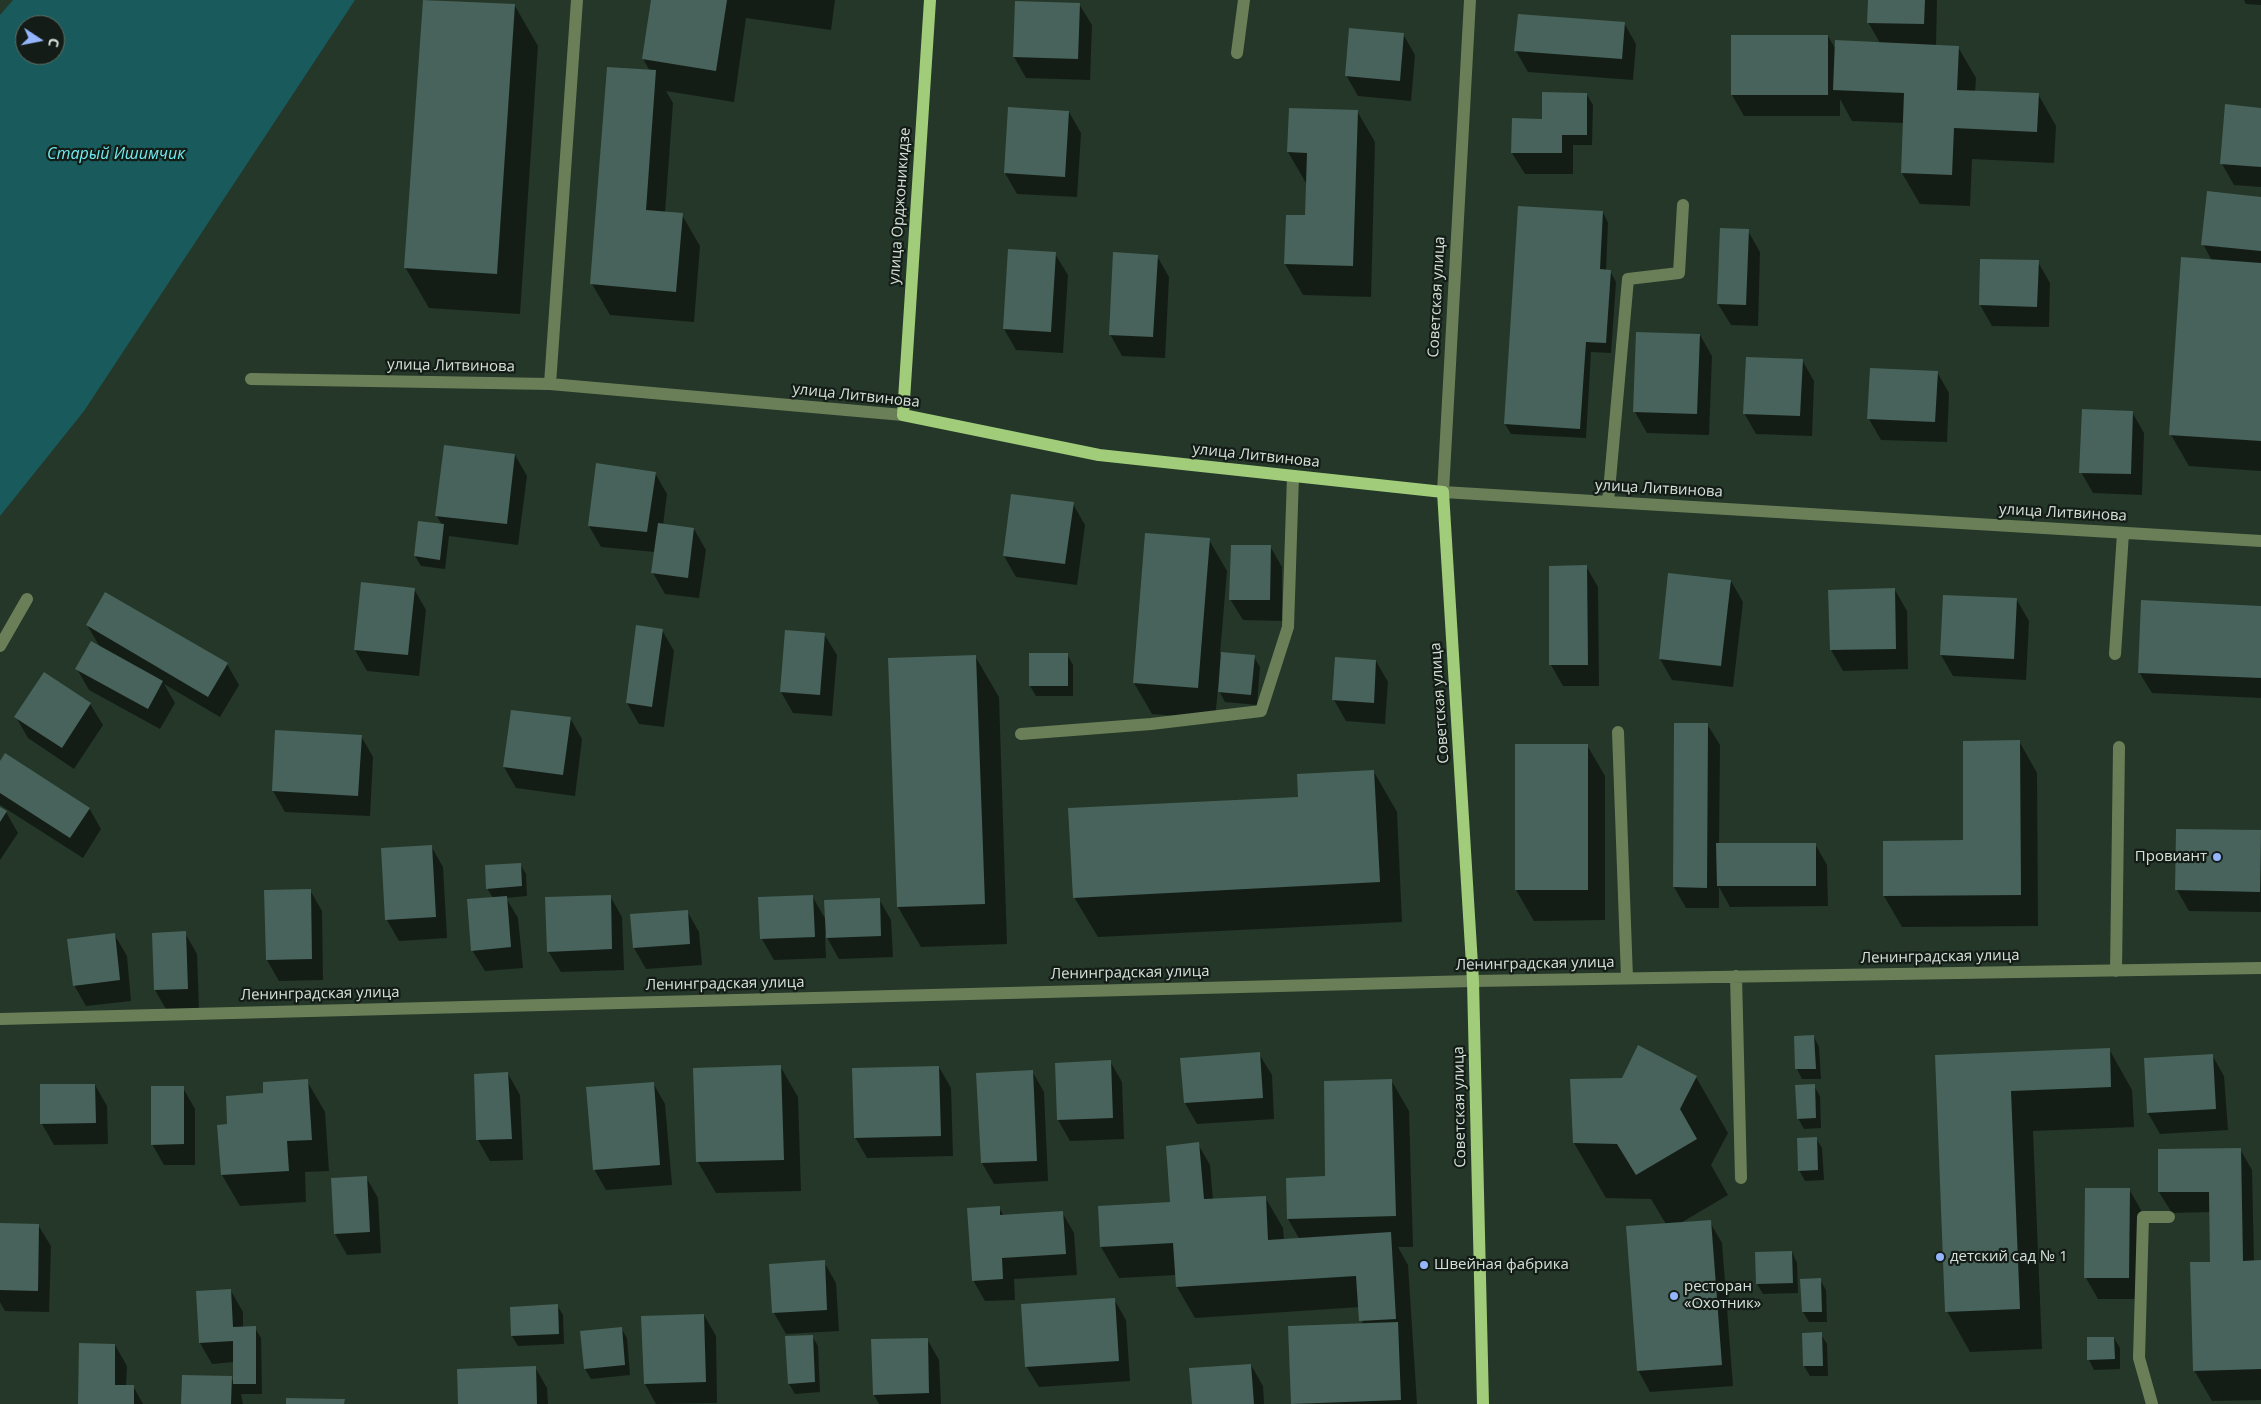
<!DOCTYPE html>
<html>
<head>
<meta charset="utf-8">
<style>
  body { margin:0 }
  #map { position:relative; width:2261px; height:1404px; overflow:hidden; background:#243729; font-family:"Open Sans",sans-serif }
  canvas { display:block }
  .north { position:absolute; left:15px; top:15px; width:50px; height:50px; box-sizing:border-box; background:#131c16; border:1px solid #616b64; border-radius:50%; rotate:101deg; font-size:14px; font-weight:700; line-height:20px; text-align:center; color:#d5e1d8 }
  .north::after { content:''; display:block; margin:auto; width:18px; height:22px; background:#95b6fd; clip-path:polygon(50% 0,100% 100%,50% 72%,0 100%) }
</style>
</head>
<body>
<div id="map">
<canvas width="2261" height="1404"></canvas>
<div class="north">С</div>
</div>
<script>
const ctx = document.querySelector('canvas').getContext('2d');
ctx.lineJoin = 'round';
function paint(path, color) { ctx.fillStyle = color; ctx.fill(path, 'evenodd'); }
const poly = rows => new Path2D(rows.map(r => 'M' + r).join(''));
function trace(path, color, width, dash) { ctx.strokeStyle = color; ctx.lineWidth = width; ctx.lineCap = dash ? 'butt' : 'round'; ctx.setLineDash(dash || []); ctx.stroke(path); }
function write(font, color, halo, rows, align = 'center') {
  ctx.font = font + ' "Open Sans",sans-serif'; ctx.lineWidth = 4.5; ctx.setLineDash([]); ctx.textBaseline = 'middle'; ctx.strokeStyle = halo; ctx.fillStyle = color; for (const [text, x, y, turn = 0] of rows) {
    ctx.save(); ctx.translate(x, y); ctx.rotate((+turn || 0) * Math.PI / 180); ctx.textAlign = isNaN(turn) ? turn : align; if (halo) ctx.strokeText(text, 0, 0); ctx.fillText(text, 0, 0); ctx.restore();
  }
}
const water = poly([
  [13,0,355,0,84,411,0,516,0,15],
  [25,25,55,25,55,55,25,55]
]);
const shadow = poly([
  [424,0,515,6,538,46,520,314,429,308,405,267],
  [652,0,835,0,831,30,746,18,734,102,666,91,673,103,665,213,682,215,700,246,694,322,610,315,592,284,650,71,643,59],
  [1869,0,1937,0,1936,46,1958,47,1976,78,1975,92,2038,94,2056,126,2054,163,1972,159,1970,206,1920,204,1902,173,1904,123,1852,121,1840,99,1840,116,1744,116,1732,95,1828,36,1836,50,1880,43,1868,22],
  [2244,0,2261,0,2261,5,2246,4],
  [1079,4,1092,25,1090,80,1026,78,1014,57],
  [1624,23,1636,44,1633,80,1528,72,1516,51],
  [1403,34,1415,55,1411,101,1358,96,1346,75],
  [1587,95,1593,105,1592,145,1573,145,1573,174,1525,174,1512,153,1543,120],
  [2261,109,2261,187,2234,185,2222,164],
  [1357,111,1375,142,1371,297,1303,295,1285,264,1306,217,1306,183,1288,152],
  [1069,112,1081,133,1077,197,1017,194,1005,173],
  [2261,198,2261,471,2189,466,2171,435,2182,259,2212,261,2203,244],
  [1603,212,1608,223,1606,271,1610,271,1616,282,1611,353,1591,352,1586,438,1511,434,1505,424],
  [1748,231,1760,252,1758,326,1731,325,1718,304],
  [1055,254,1068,275,1063,353,1016,350,1004,329],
  [1157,256,1169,277,1165,358,1122,356,1110,334],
  [2038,262,2050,283,2049,327,1992,326,1980,305],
  [1700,335,1712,356,1709,435,1647,433,1635,412],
  [1802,360,1814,381,1812,436,1756,434,1744,413],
  [1937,372,1949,393,1947,442,1881,440,1869,419],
  [2132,412,2144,433,2142,495,2093,493,2081,472],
  [515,455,527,476,518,545,449,536,445,569,421,566,415,556,442,525,436,515],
  [655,473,667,494,663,525,694,529,706,550,699,598,665,594,653,573,655,552,601,547,589,526],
  [1073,504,1085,525,1077,585,1016,577,1004,556],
  [1209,540,1227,571,1220,654,1254,657,1260,667,1257,705,1225,702,1218,689,1215,719,1152,714,1134,683],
  [1270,546,1282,567,1282,621,1243,620,1230,599],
  [1586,566,1598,587,1599,686,1563,686,1551,665,1550,567],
  [1731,581,1743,602,1733,687,1672,680,1660,659],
  [414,589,426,610,419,676,367,671,355,650],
  [1895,590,1907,611,1908,669,1843,671,1831,650],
  [2017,600,2029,621,2026,680,1953,676,1941,655],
  [2261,607,2261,698,2152,693,2139,672],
  [87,625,227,664,239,685,220,717,164,684,175,703,160,729,89,690,77,669,100,647],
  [662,630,674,651,664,727,639,724,627,703],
  [824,634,837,655,832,716,793,713,781,692],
  [1067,654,1073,665,1073,696,1036,696,1030,686],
  [975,656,999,697,1007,944,921,947,898,907],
  [1336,659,1376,661,1388,682,1385,724,1346,721,1334,700],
  [44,674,90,704,103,725,74,769,28,738,16,717],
  [570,718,582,739,575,796,516,788,504,767],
  [1707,724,1720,745,1719,845,1815,844,1827,865,1828,906,1730,907,1719,887,1719,908,1686,908,1674,887],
  [361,736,373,757,370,816,285,812,273,791],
  [2019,741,2037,773,2038,926,1902,927,1884,896,1884,843,1965,842],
  [1587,745,1605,776,1605,920,1534,921,1516,890],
  [0,764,89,808,101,829,83,858,0,805],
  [1374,772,1397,812,1402,922,1098,937,1074,897,1299,798],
  [0,808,6,812,18,833,0,860],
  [2177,830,2260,832,2261,912,2189,911,2177,890],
  [431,846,443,867,447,938,399,941,387,920],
  [520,864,526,874,527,896,506,898,518,918,523,968,485,971,472,950,493,898,487,888],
  [310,890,322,911,323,980,279,981,267,960],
  [610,896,622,917,624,970,561,972,548,951],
  [812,896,826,920,879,899,891,920,893,957,839,959,825,934,826,958,774,960,762,939,760,898],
  [687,911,699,932,702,965,646,969,634,948,631,916],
  [185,933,197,954,199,1010,167,1011,155,990],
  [114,934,127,956,131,1001,86,1006,74,985],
  [1795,1037,1814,1037,1819,1047,1821,1079,1802,1079,1797,1069],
  [2109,1049,2132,1090,2134,1127,2033,1131,2042,1349,1970,1352,1947,1311,1936,1056],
  [1259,1054,1272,1075,1274,1119,1197,1124,1185,1103],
  [2212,1055,2224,1076,2228,1130,2160,1134,2148,1113],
  [1110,1061,1122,1082,1124,1139,1070,1141,1058,1120],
  [780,1066,798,1097,801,1191,716,1193,698,1162,695,1070],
  [939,1067,951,1088,953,1156,867,1158,855,1137],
  [1032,1071,1044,1092,1048,1181,994,1184,982,1163],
  [508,1074,520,1095,523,1160,490,1161,478,1140],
  [1696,1077,1728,1133,1711,1165,1728,1195,1679,1224,1710,1222,1722,1243,1733,1386,1650,1392,1638,1370,1666,1224,1651,1199,1606,1198,1574,1143],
  [1391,1080,1409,1111,1413,1247,1398,1247,1408,1265,1417,1404,1293,1404,1290,1328,1363,1325,1360,1307,1195,1318,1177,1287,1176,1275,1119,1278,1101,1247,1099,1207,1172,1203,1198,1144,1210,1165,1213,1200,1265,1197,1283,1228,1284,1241,1300,1240,1288,1219,1325,1178],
  [307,1081,325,1112,329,1171,305,1172,306,1202,240,1206,222,1175,218,1126,229,1125,264,1094],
  [653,1083,665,1104,672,1185,606,1190,594,1169],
  [95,1085,107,1106,108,1144,54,1145,42,1124],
  [1814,1086,1820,1096,1821,1128,1804,1129,1798,1118],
  [183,1088,195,1109,195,1165,164,1165,152,1144],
  [1816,1138,1822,1148,1824,1180,1805,1181,1799,1170],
  [2240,1149,2252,1170,2254,1262,2261,1261,2261,1400,2212,1401,2194,1370,2212,1263,2210,1212,2172,1213,2159,1192],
  [366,1177,378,1198,381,1253,347,1255,335,1234,332,1180],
  [2129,1189,2141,1210,2140,1299,2098,1299,2086,1278],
  [999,1208,1004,1216,1062,1212,1074,1233,1077,1275,1014,1279,1015,1300,985,1301,973,1280],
  [0,1224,38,1225,51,1246,49,1312,5,1311,0,1302],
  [1792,1252,1797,1263,1798,1293,1763,1294,1757,1284],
  [824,1262,836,1283,839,1331,786,1334,774,1313,770,1265],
  [1820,1280,1826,1290,1827,1322,1809,1322,1803,1312],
  [231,1291,243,1312,243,1328,255,1328,261,1338,262,1394,241,1394,243,1404,182,1404,231,1378,234,1383,234,1362,212,1364,200,1343],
  [1114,1299,1126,1320,1130,1381,1039,1387,1026,1366],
  [557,1305,563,1315,564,1344,518,1346,512,1336,511,1308],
  [704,1315,716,1336,717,1403,656,1404,645,1384],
  [621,1328,627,1338,630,1375,591,1379,585,1369],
  [1821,1334,1827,1344,1828,1376,1810,1376,1804,1366],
  [812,1336,818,1346,820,1392,795,1394,789,1384],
  [2114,1338,2120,1348,2120,1369,2094,1370,2089,1360],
  [927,1339,939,1360,941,1404,879,1404,874,1395],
  [115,1345,127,1366,126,1386,133,1386,143,1404,79,1404],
  [1251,1365,1263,1386,1264,1404,1193,1404],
  [535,1367,547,1388,548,1404,460,1404]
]);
const building = poly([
  [423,0,515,4,497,274,404,268],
  [651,0,727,0,716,71,642,59],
  [1868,0,1925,0,1924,24,1867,23],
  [1015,1,1080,3,1078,59,1013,57],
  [1518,14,1625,22,1622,59,1514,51],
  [1349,28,1404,33,1400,81,1345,76],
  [1731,35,1828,35,1828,95,1731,95],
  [1835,40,1959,46,1957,90,2039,93,2037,132,1954,128,1952,175,1901,173,1904,93,1833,90],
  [607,67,656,70,646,210,683,213,676,292,590,284],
  [1542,92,1587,93,1587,135,1562,135,1562,153,1511,153,1512,118,1542,119],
  [2225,104,2261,108,2261,167,2220,164],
  [1008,107,1069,111,1065,177,1004,173],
  [1289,108,1358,110,1353,266,1284,264,1286,215,1305,215,1307,153,1287,152],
  [2207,191,2261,197,2261,251,2201,245],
  [1518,206,1603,211,1600,269,1611,270,1606,343,1586,342,1580,429,1504,424],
  [1720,228,1749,229,1746,305,1717,304],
  [1008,249,1056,252,1051,332,1003,329],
  [1113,252,1158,255,1153,337,1109,335],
  [2181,257,2261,263,2261,441,2169,435],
  [1980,259,2039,260,2037,307,1979,305],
  [1636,332,1700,334,1697,414,1633,412],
  [1746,357,1803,359,1800,416,1743,414],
  [1870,368,1938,371,1935,422,1867,419],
  [2082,409,2133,411,2131,474,2079,473],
  [444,445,515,454,507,524,435,516],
  [596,463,656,472,647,532,588,526],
  [1011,494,1074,502,1065,564,1003,556],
  [418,521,444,524,440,560,414,556],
  [658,523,694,528,688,578,651,573],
  [1145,533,1210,538,1198,688,1133,683],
  [1231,545,1271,545,1270,600,1229,600],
  [1587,565,1588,665,1549,665,1549,566],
  [1668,573,1731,580,1721,666,1659,659],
  [361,582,415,588,408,655,354,650],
  [1895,588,1896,649,1830,650,1828,590],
  [105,592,228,663,208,697,86,625],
  [1943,595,2017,598,2014,659,1940,655],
  [2141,600,2261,606,2261,678,2138,673],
  [636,625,663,629,652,707,626,703],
  [785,630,825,633,820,695,780,692],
  [91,641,163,681,148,709,75,669],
  [1221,652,1255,655,1251,695,1218,692],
  [1029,653,1068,653,1068,686,1029,686],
  [976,655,985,904,897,907,888,658],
  [1335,657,1376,660,1374,703,1332,700],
  [44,672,91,703,62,748,14,717],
  [511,710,571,717,563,775,503,767],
  [1674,723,1708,723,1707,888,1673,887],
  [275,730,362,735,358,796,272,791],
  [2020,740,2021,895,1883,896,1883,841,1963,840,1963,741],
  [1515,744,1588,744,1588,890,1515,890],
  [5,753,90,808,70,838,0,793,0,761],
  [1374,770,1380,882,1073,898,1068,808,1298,797,1297,774],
  [0,807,7,811,0,822],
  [2176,829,2261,830,2260,892,2175,890],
  [1716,843,1816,843,1816,886,1717,886],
  [432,845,436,917,385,920,381,848],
  [521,863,522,886,486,889,485,865],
  [311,889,312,959,266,960,264,890],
  [611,895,612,949,547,952,545,897],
  [813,895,815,937,760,939,758,897],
  [507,896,511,947,471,951,467,899],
  [880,898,881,936,826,938,824,900],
  [688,910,690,944,633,948,630,914],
  [186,931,188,989,154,990,152,933],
  [115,933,120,980,73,986,67,939],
  [1814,1035,1816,1069,1795,1069,1794,1036],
  [1638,1045,1697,1076,1680,1109,1697,1139,1636,1175,1617,1144,1573,1143,1570,1079,1622,1078],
  [2110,1048,2111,1087,2011,1091,2020,1309,1945,1312,1935,1055],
  [1260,1052,1263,1098,1184,1103,1180,1058],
  [2213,1054,2216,1109,2147,1113,2144,1058],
  [1111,1060,1113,1118,1057,1120,1055,1063],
  [781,1065,784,1160,696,1162,693,1068],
  [939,1066,941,1136,854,1138,852,1068],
  [1033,1070,1037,1161,981,1163,976,1073],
  [508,1072,512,1139,476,1140,474,1074],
  [308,1079,312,1140,287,1141,289,1171,221,1175,217,1125,227,1124,226,1096,263,1093,263,1082],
  [1392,1079,1396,1216,1287,1219,1286,1178,1325,1176,1324,1081],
  [654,1082,660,1165,593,1170,586,1087],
  [40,1084,95,1084,96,1123,40,1124],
  [1815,1084,1816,1118,1797,1119,1795,1085],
  [151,1086,184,1086,184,1144,151,1145],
  [1817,1137,1818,1170,1798,1171,1797,1138],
  [1199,1142,1204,1199,1266,1196,1268,1240,1391,1232,1396,1319,1359,1321,1356,1276,1176,1287,1173,1243,1100,1247,1098,1206,1170,1202,1166,1146],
  [2241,1148,2243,1261,2261,1260,2261,1369,2193,1371,2190,1262,2210,1262,2209,1192,2158,1192,2158,1149],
  [367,1176,370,1232,334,1234,331,1178],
  [2085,1188,2130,1188,2129,1278,2084,1278],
  [1000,1206,1000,1215,1063,1211,1066,1254,1002,1258,1003,1279,972,1281,967,1208],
  [1711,1220,1722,1365,1637,1371,1626,1226],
  [0,1223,39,1224,38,1291,0,1290],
  [1792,1251,1793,1283,1756,1284,1755,1252],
  [825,1260,827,1310,772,1313,769,1264],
  [1821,1278,1822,1312,1802,1312,1800,1279],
  [231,1289,233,1327,256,1326,256,1384,233,1384,233,1341,199,1343,196,1291],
  [1115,1298,1119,1361,1025,1367,1021,1304],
  [558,1304,559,1334,511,1336,510,1307],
  [704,1314,706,1382,644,1384,641,1316],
  [1398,1322,1401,1400,1291,1404,1288,1326],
  [622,1327,625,1365,584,1369,580,1331],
  [1822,1332,1823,1366,1803,1366,1802,1333],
  [813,1335,815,1382,788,1384,785,1336],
  [2087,1337,2114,1337,2115,1359,2087,1360],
  [928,1338,929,1393,873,1395,871,1339],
  [79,1343,115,1344,115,1385,134,1385,134,1404,78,1404],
  [1251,1364,1254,1404,1192,1404,1189,1368],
  [536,1366,537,1404,458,1404,457,1369],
  [182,1375,232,1376,231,1404,181,1404],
  [286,1398,345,1399,344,1404,286,1404]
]);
const minor = poly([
  [1470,0,1443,492,2261,541],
  [1237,53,1244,0],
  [251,379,550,384,903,415],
  [550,384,577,0],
  [1608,502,1628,279,1679,273,1683,205],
  [0,646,27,599],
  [2115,654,2123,533],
  [1618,732,1627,978],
  [1021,734,1151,724,1261,711,1288,627,1293,476],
  [2116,971,2119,747],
  [1736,976,1741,1178],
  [0,1019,1473,981,2261,968],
  [2152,1404,2139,1358,2143,1217,2169,1217]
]);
const major = poly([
  [930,0,903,415,1099,455,1443,492,1473,981,1483,1404]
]);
const markers = [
  [2217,857,5,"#95b6fd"],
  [1940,1257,5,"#95b6fd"],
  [1424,1265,5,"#95b6fd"],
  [1674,1296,5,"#95b6fd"]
];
const streetNames = [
  ["улица Орджоникидзе",900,206,-86],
  ["Советская улица",1437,297,-87],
  ["улица Литвинова",451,366,1],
  ["улица Литвинова",856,396,6],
  ["улица Литвинова",1256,456,6],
  ["улица Литвинова",1659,489,3],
  ["улица Литвинова",2063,513,3],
  ["Советская улица",1440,703,-94],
  ["Ленинградская улица",1940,957,-1],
  ["Ленинградская улица",1535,964,-1],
  ["Ленинградская улица",1130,973,-1],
  ["Ленинградская улица",725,984,-1],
  ["Ленинградская улица",320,994,-1],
  ["Советская улица",1460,1107,-91]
];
const poiNames = [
  ["Провиант",2207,857,"right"],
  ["детский сад № 1",1950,1257],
  ["Швейная фабрика",1434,1265],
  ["ресторан",1684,1287],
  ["«Охотник»",1684,1304]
];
const waterNames = [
  ["Старый Ишимчик",116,154]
];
paint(water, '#195b5c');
paint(shadow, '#0007');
paint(building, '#48635b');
trace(minor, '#6a7f58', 12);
trace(major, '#a1cc7a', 12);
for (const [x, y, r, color] of markers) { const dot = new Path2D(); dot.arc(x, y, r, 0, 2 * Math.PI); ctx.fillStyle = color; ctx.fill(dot); trace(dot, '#131c16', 2); }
write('15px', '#d5e1d8', '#131c16', streetNames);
write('15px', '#d5e1d8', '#131c16', poiNames, 'left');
write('italic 16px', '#70eaee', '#131c16', waterNames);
</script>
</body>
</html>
